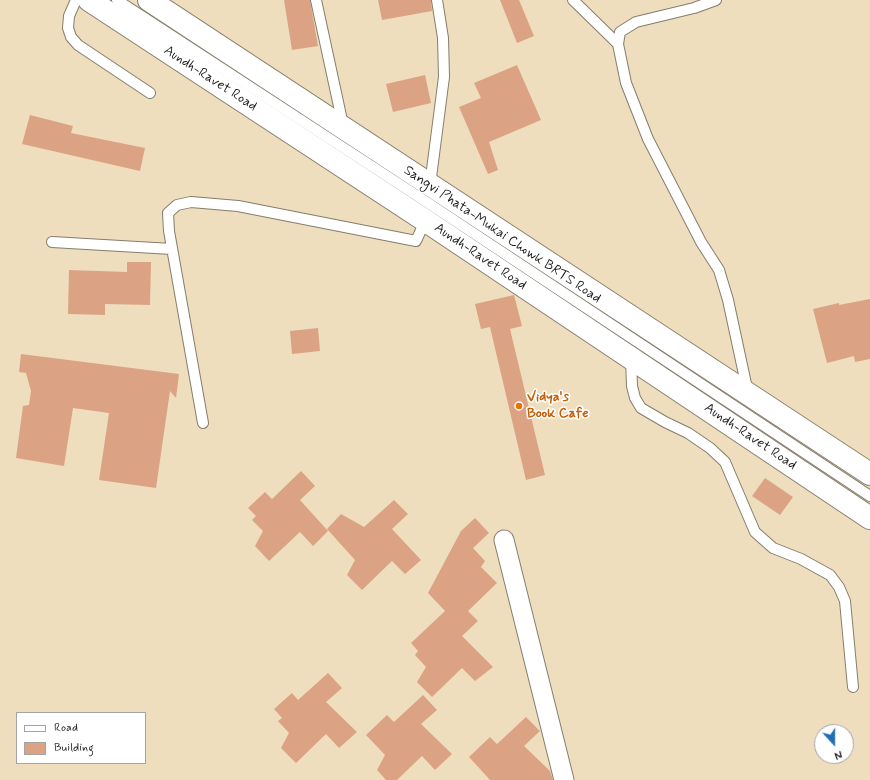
<!DOCTYPE html>
<html>
<head>
<meta charset="utf-8">
<style>
  body { margin:0 }
  #map { position:relative; width:870px; height:780px; overflow:hidden; background:#eedebe; font-family:Mynerve,sans-serif }
  canvas { display:block }
  .legend { position:absolute; left:16px; top:712px; width:130px; height:52px; box-sizing:border-box; background:#fff; border:1px solid #a4a4a4; margin:0; padding:5px 7px; list-style:none; font-size:12px; color:#1c1c1c }
  .legend li { display:flex; align-items:center; gap:8px; height:20px }
  .legend b { width:20px; border:1px solid #a4a4a4 }
  .north { position:absolute; left:814px; top:724px; width:40px; height:40px; box-sizing:border-box; background:#fff; border:1px solid #a4a4a4; border-radius:50%; rotate:159deg; font-size:11px; font-weight:700; line-height:16px; text-align:center; color:#1c1c1c }
  .north::after { content:''; display:block; margin:auto; width:14px; height:18px; background:#1f6fb2; clip-path:polygon(50% 0,100% 100%,50% 72%,0 100%) }
</style>
</head>
<body>
<div id="map">
<canvas width="870" height="780"></canvas>
<ul class="legend">
<li><b style="height:5px;background:#fff"></b>Road</li>
<li><b style="height:11px;background:#dba383"></b>Building</li>
</ul>
<div class="north">N</div>
</div>
<script>
const ctx = document.querySelector('canvas').getContext('2d');
ctx.lineJoin = 'round';
function paint(path, color) { ctx.fillStyle = color; ctx.fill(path, 'evenodd'); }
const poly = rows => new Path2D(rows.map(r => 'M' + r).join(''));
function trace(path, color, width, dash) { ctx.strokeStyle = color; ctx.lineWidth = width; ctx.lineCap = dash ? 'butt' : 'round'; ctx.setLineDash(dash || []); ctx.stroke(path); }
function write(font, color, halo, rows, align = 'center') {
  ctx.font = font + ' Mynerve,sans-serif'; ctx.lineWidth = 3; ctx.setLineDash([]); ctx.textBaseline = 'middle'; ctx.strokeStyle = halo; ctx.fillStyle = color; for (const [text, x, y, turn = 0] of rows) {
    ctx.save(); ctx.translate(x, y); ctx.rotate((+turn || 0) * Math.PI / 180); ctx.textAlign = isNaN(turn) ? turn : align; if (halo) ctx.strokeText(text, 0, 0); ctx.fillText(text, 0, 0); ctx.restore();
  }
}
const building = poly([
  [284,0,310,0,318,46,292,50],
  [378,0,431,0,432,11,382,20],
  [500,0,519,0,534,36,517,43],
  [517,65,541,120,489,142,498,170,488,174,459,107,481,98,474,83],
  [425,75,431,103,393,112,386,84],
  [30,115,73,126,71,133,145,148,140,171,22,144],
  [127,262,151,262,150,305,105,304,105,315,68,314,69,270,127,272],
  [514,295,522,326,510,329,545,475,526,480,490,327,481,329,475,304],
  [870,299,870,359,855,362,854,356,827,363,813,309,839,303,839,305],
  [318,328,320,351,292,354,290,331],
  [21,354,179,374,176,398,170,391,156,488,99,480,109,413,73,408,64,466,16,458,23,406,29,405,31,391,26,373,19,372],
  [301,471,315,486,300,500,328,531,313,546,300,532,269,561,255,546,263,531,252,520,256,516,248,508,265,492,272,499],
  [765,478,793,497,780,515,752,496],
  [394,500,408,514,392,529,421,560,405,574,392,561,362,590,347,575,355,560,327,529,341,514,364,527],
  [475,518,489,533,473,548,485,561,481,567,497,583,468,611,478,621,462,636,493,667,475,681,462,668,432,697,417,682,426,667,415,655,418,651,411,643,445,611,428,593,461,531],
  [328,673,342,688,326,702,357,732,339,748,326,734,296,763,281,748,289,733,278,721,282,718,274,709,292,693,298,700],
  [423,695,437,710,421,724,452,754,435,770,422,756,397,780,386,780,377,770,385,755,366,735,387,715,394,722],
  [526,717,540,731,524,746,550,771,553,780,490,780,469,757,490,737,497,744]
]);
const service = poly([
  [76,0,69,16,68,28,71,37,78,45,150,93],
  [117,0,419,197,870,496],
  [316,0,343,125],
  [573,0,618,44,626,83,648,139,701,242,719,270,728,300,748,393],
  [618,44,620,32,636,22,694,8,716,0],
  [430,185,444,77,443,38,437,0],
  [52,242,172,249],
  [631,358,632,386,635,398,641,408,665,422,688,433,710,448,725,462,755,532,773,548,801,559,830,575,839,587,845,601,853,687],
  [203,423,169,231,168,213,177,205,191,202,238,206,416,241,426,219]
]);
const minor = poly([
  [504,540,564,780]
]);
const primary = poly([
  [89,0,426,221,870,518],
  [149,0,870,474]
]);
const markers = [
  [519,406,4,"#e8710a"]
];
const streetNames = [
  ["Aundh-Ravet Road",210,79,33],
  ["Sangvi Phata-Mukai Chowk BRTS Road",502,235,34],
  ["Aundh-Ravet Road",480,257,34],
  ["Aundh-Ravet Road",750,437,34]
];
const foodNames = [
  ["Vidya's",527,398],
  ["Book Cafe",527,414]
];
paint(building, '#dba383');
trace(service, '#857d6d', 12);
trace(minor, '#857d6d', 21);
trace(primary, '#857d6d', 24);
trace(service, '#fff', 10);
trace(minor, '#fff', 19);
trace(primary, '#fff', 22);
for (const [x, y, r, color] of markers) { const dot = new Path2D(); dot.arc(x, y, r, 0, 2 * Math.PI); ctx.fillStyle = color; ctx.fill(dot); trace(dot, '#fff', 1.5); }
write('14px', '#1c1c1c', '#fff', streetNames);
write('bold 14px', '#c56008', '#fff', foodNames, 'left');
</script>
</body>
</html>
